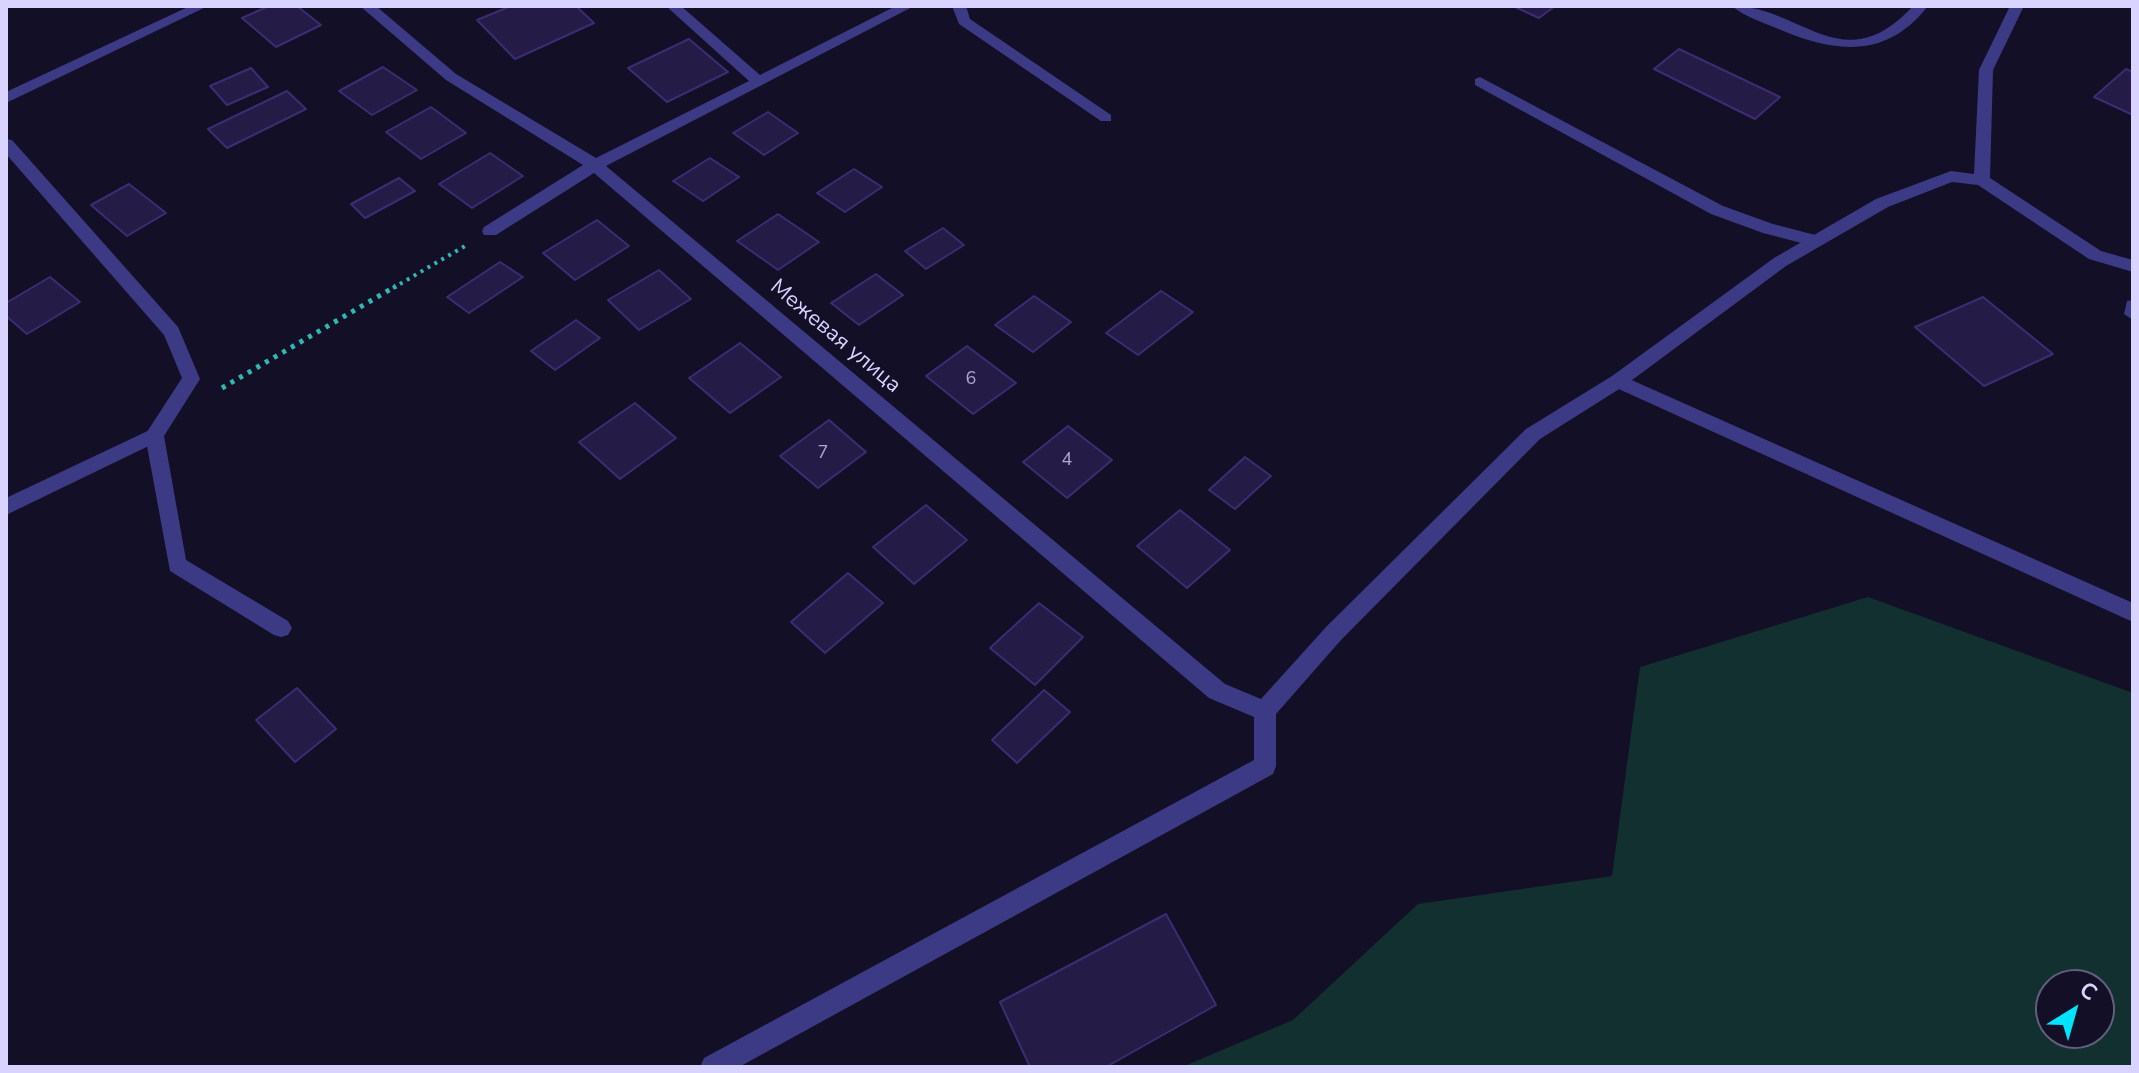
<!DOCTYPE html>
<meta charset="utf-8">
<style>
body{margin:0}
#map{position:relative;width:2139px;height:1073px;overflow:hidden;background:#130f26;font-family:"Nunito Sans",sans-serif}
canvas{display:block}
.frame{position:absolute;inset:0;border:8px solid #d9d4ff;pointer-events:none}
.north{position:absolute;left:2035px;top:969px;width:80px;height:80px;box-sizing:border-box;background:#130f26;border:2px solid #625e7d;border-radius:50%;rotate:37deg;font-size:22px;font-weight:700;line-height:32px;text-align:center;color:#d9d4ff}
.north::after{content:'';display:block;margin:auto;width:28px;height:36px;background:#00e5ff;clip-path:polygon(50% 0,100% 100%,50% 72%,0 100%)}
</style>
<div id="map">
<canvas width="2139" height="1073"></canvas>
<div class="frame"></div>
<div class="north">С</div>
</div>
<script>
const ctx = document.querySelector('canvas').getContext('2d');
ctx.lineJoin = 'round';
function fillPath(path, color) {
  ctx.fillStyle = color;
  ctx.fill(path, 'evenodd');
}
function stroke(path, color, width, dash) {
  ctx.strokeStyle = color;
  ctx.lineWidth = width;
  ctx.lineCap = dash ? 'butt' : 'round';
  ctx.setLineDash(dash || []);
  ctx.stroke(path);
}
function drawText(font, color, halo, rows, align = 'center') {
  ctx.font = font + ' "Nunito Sans",sans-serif';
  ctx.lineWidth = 6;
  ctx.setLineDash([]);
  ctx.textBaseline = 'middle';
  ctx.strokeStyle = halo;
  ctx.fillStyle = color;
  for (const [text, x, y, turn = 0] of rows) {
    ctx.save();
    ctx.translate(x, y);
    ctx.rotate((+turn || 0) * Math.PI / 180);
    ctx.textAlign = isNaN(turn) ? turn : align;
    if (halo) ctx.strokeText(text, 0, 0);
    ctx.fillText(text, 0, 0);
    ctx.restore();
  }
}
fillPath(new Path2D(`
 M1868 597 2133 693V1067H1182L1293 1020 1418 904 1612 876 1640 667ZM2051 985H2099V1033H2051Z`), '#12302f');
const building = new Path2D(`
 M269 6H297L321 25 276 47 242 18Z
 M511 6H576L594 23 515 59 477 20Z
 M1513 6H1555L1539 18Z
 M689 39 728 72 667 102 628 68Z
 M1679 49 1780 97 1755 119 1654 69Z
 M383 67 417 90 372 115 339 91Z
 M251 68 268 87 227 105 210 86Z
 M2126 69 2133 72V115L2094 97Z
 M287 91 306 109 227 148 208 129Z
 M431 107 466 133 421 159 386 132Z
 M768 112 798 133 764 155 733 133Z
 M490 153 523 176 472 208 439 184Z
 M710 158 739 177 703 201 673 181Z
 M854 169 882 187 845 212 817 193Z
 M399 178 415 191 365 218 351 204Z
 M129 184 166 213 127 236 91 205Z
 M778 214 819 242 778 270 737 241Z
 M597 220 629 246 575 280 543 253Z
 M943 228 964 245 926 269 905 251Z
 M500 262 523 277 469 313 447 297Z
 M659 270 691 299 639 330 608 300Z
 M876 274 903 295 859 325 831 303Z
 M50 277 80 302 27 334 6 316V303Z
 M1161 291 1193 312 1138 355 1106 333Z
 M1034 296 1071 322 1033 352 995 325Z
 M1983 297 2053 354 1984 386 1915 327Z
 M576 320 600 338 555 370 531 351Z
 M740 343 781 377 730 413 689 378Z
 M967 346 1016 383 973 414 926 376Z
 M635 403 676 438 620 479 579 442Z
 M829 420 866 452 818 488 780 456Z
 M1068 426 1112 460 1067 498 1023 462Z
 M1245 457 1271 476 1235 509 1209 490Z
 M926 505 967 540 914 584 873 547Z
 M1180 510 1230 550 1187 588 1137 546Z
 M848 573 883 603 825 653 791 622Z
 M1039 603 1083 637 1035 685 990 648Z
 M297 688 336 729 295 762 256 720Z
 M1044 690 1070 712 1017 763 992 740Z
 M1166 914 1216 1005 1106 1067H1030L1000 1002Z`);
fillPath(building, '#241b47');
stroke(building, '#3b2d73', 2);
stroke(new Path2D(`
 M393 288 465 246`), '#2fb8b0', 4, [3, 5]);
stroke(new Path2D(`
 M222 388 396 286`), '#2fb8b0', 5, [4, 6]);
fillPath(new Path2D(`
 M952 6H966L970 19 1111 115V121H1101L959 24Z
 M1480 77 1723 206 1773 224 1823 237 1825 241 1817 247 1763 233 1711 214 1475 85V79Z
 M1618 374 2133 603V622L1612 386 1609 381 1612 376Z
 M154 428 161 430 163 435 161 440 6 515V498Z`), '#3d3a85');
fillPath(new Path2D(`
 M190 6H208L6 103V92Z
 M360 6H376L456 74 596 158 749 81 666 6H681L760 75 896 6H914L606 166 1225 684 1261 699 1327 626 1526 429 1612 376 1774 258 1876 199 1951 171 1974 174 1979 70 2010 6H2024L1993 70 1990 178 2101 251 2133 260V272L2089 259 1978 185 1952 182 1888 207 1786 266 1624 386 1540 439 1341 640 1276 714V766L1273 774 739 1067H700L704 1058 1254 760V717L1209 698 594 173 496 235H484L482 231 484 227 583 165 446 80Z
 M1732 6C1802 6 1843 82 1913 6H1928C1886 60 1834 53 1776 28 1762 22 1743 16 1732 6Z
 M6 139 12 140 178 327 200 379 164 436 186 560 288 621 292 628 288 635 281 637 274 635 170 571 145 435 182 378 164 335 6 154Z
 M2133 300V320L2124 314 2127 301Z`), '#3d3a85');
drawText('18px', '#aca6d1', null, [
 ["6",971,380],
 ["7",823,454],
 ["4",1067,461]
]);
drawText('22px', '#d9d4ff', '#130f26', [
 ["Межевая улица",835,337,40]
]);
</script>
